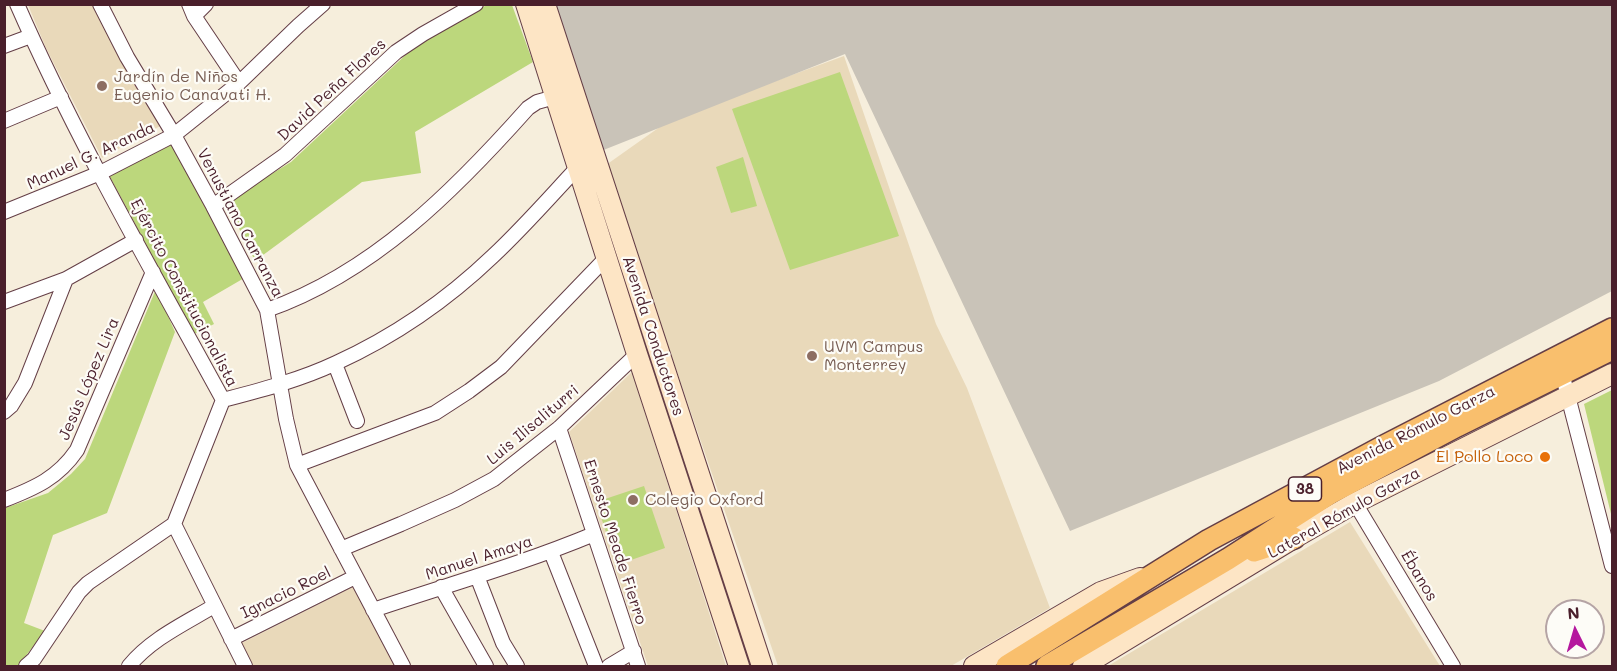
<!DOCTYPE html>
<meta charset="utf-8">
<style>
body{margin:0}
#map{position:relative;width:1617px;height:671px;overflow:hidden;background:#f6eedc;font-family:Mali,sans-serif}
canvas{display:block}
.frame{position:absolute;inset:0;border:6px solid #4a1f2b;pointer-events:none}
.north{position:absolute;left:1545px;top:599px;width:60px;height:60px;box-sizing:border-box;background:#fdfcf7;border:2px solid #b5a4a5;border-radius:50%;rotate:355deg;font-size:16px;font-weight:700;line-height:24px;text-align:center;color:#4a1f2b}
.north::after{content:'';display:block;margin:auto;width:21px;height:27px;background:#b5179e;clip-path:polygon(50% 0,100% 100%,50% 72%,0 100%)}
</style>
<div id="map">
<canvas width="1617" height="671"></canvas>
<div class="frame"></div>
<div class="north">N</div>
</div>
<script>
const ctx = document.querySelector('canvas').getContext('2d');
ctx.lineJoin = 'round';
function fillPath(path, color) {
  ctx.fillStyle = color;
  ctx.fill(path, 'evenodd');
}
function stroke(path, color, width, dash) {
  ctx.strokeStyle = color;
  ctx.lineWidth = width;
  ctx.lineCap = dash ? 'butt' : 'round';
  ctx.setLineDash(dash || []);
  ctx.stroke(path);
}
function drawText(font, color, halo, rows, align = 'center') {
  ctx.font = font + ' Mali,sans-serif';
  ctx.lineWidth = 4.5;
  ctx.setLineDash([]);
  ctx.textBaseline = 'middle';
  ctx.strokeStyle = halo;
  ctx.fillStyle = color;
  for (const [text, x, y, turn = 0] of rows) {
    ctx.save();
    ctx.translate(x, y);
    ctx.rotate((+turn || 0) * Math.PI / 180);
    ctx.textAlign = isNaN(turn) ? turn : align;
    if (halo) ctx.strokeText(text, 0, 0);
    ctx.fillText(text, 0, 0);
    ctx.restore();
  }
}
fillPath(new Path2D(`
 M28 5H94L99 18 125 65 162 125 102 158 46 48Z
 M844 56 936 324 967 388 1050 608 951 666H778L606 165 671 119Z
 M632 372 726 666H648L569 432Z
 M1350 522 1440 666H1108Z
 M353 587 395 666H253L240 644Z`), '#e9d9ba');
fillPath(new Path2D(`
 M554 5H1612V291L1439 381 1070 531 845 54 601 151Z`), '#c9c3b8');
fillPath(new Path2D(`
 M487 5H512L533 62 415 132 421 173 362 182 255 261 226 202 291 162 427 35Z
 M840 72 899 236 790 270 732 109Z
 M177 142 246 277 203 302 214 324 194 334 109 175Z
 M743 157 757 206 731 213 716 167Z
 M156 289 175 332 107 513 53 535 24 623 45 631 18 666H5V508L48 493 71 474 85 459Z
 M1612 390V518L1584 404Z
 M644 486 665 548 617 565 596 502Z`), '#bcd77c');
const street = new Path2D(`
 M17 4C77 141 152 270 223 400L174 524 245 666
 M100 4 127 57 174 135 213 206 267 310 286 419 297 465 403 666
 M189 4 194 16 239 83
 M194 16 206 4
 M4 46 31 36
 M4 121 61 97
 M213 206 285 155 396 52 423 34 476 4
 M4 212 100 173 174 135 239 83 298 26 323 4
 M4 302 66 279 136 240
 M267 310C373 273 455 190 528 108L537 102 562 95
 M335 364 357 421
 M1562 373 1612 566
 M223 400C261 390 300 380 336 363 393 337 447 300 493 256 523 228 550 197 578 167
 M4 412 11 406 25 383 66 279
 M559 428 638 666
 M297 465 435 413 469 391 501 367 607 257
 M4 500C35 488 58 478 77 450L153 272
 M1355 503 1453 666
 M341 549 401 524 455 500 494 479 559 428 637 354
 M551 552 596 666
 M477 576 503 643 517 666
 M441 587 486 666
 M373 610C447 585 522 564 594 534
 M231 639 355 577
 M26 666 34 659 79 592 88 583 174 524
 M129 666C151 639 184 624 214 606
 M609 666 634 651`);
const secondary = new Path2D(`
 M526 4 637 354 739 666
 M545 4 762 666
 M974 666 1101 592 1140 578
 M1083 666 1294 538 1355 503 1612 374`);
const primary = new Path2D(`
 M1254 551 1294 538
 M1007 666 1209 540 1382 447 1612 329
 M1047 666 1228 559 1331 493 1457 426 1612 349`);
stroke(street, '#643e46', 16);
stroke(secondary, '#643e46', 22);
stroke(primary, '#643e46', 24);
stroke(street, '#fff', 14);
stroke(secondary, '#fde5c5', 20);
stroke(primary, '#f9bf6d', 21);
for (const [x, y, r, color] of [
 [102,86,6,"#8d6e63"],
 [812,356,6,"#8d6e63"],
 [1545,457,6,"#e8710a"],
 [633,500,6,"#8d6e63"]
]) {
  const dot = new Path2D();
  dot.arc(x, y, r, 0, 2 * Math.PI);
  ctx.fillStyle = color;
  ctx.fill(dot);
  stroke(dot, '#fdfcf7', 2);
}
for (const [x, y, w] of [
 [1305,489,33]
]) {
  const box = new Path2D();
  box.roundRect(x - w / 2, y - 12, w, 24, 4.5);
  ctx.fillStyle = '#fdfcf7';
  ctx.fill(box);
  stroke(box, '#4a1f2b', 1.5);
}
drawText('bold 15px', '#4a1f2b', null, [
 ["38",1305,489]
]);
drawText('16px', '#785e54', '#fdfcf7', [
 ["Jardín de Niños",114,77],
 ["Eugenio Canavati H.",114,95],
 ["UVM Campus",824,347],
 ["Monterrey",824,365],
 ["Colegio Oxford",645,500]
], 'left');
drawText('16px', '#4a1f2b', '#fdfcf7', [
 ["David Peña Flores",332,90,-43],
 ["Manuel G. Aranda",91,156,-25],
 ["Venustiano Carranza",240,223,62],
 ["Ejército Constitucionalista",184,293,62],
 ["Avenida Conductores",653,336,72],
 ["Jesús López Lira",89,379,-67],
 ["Luis Ilisaliturri",533,425,-40],
 ["Avenida Rómulo Garza",1416,430,-27],
 ["Lateral Rómulo Garza",1344,513,-29],
 ["Ernesto Meade Fierro",615,542,72],
 ["Manuel Amaya",479,558,-18],
 ["Ébanos",1419,576,59],
 ["Ignacio Roel",286,593,-26]
]);
drawText('16px', '#c56008', '#fdfcf7', [
 ["El Pollo Loco",1533,457]
], 'right');
</script>
